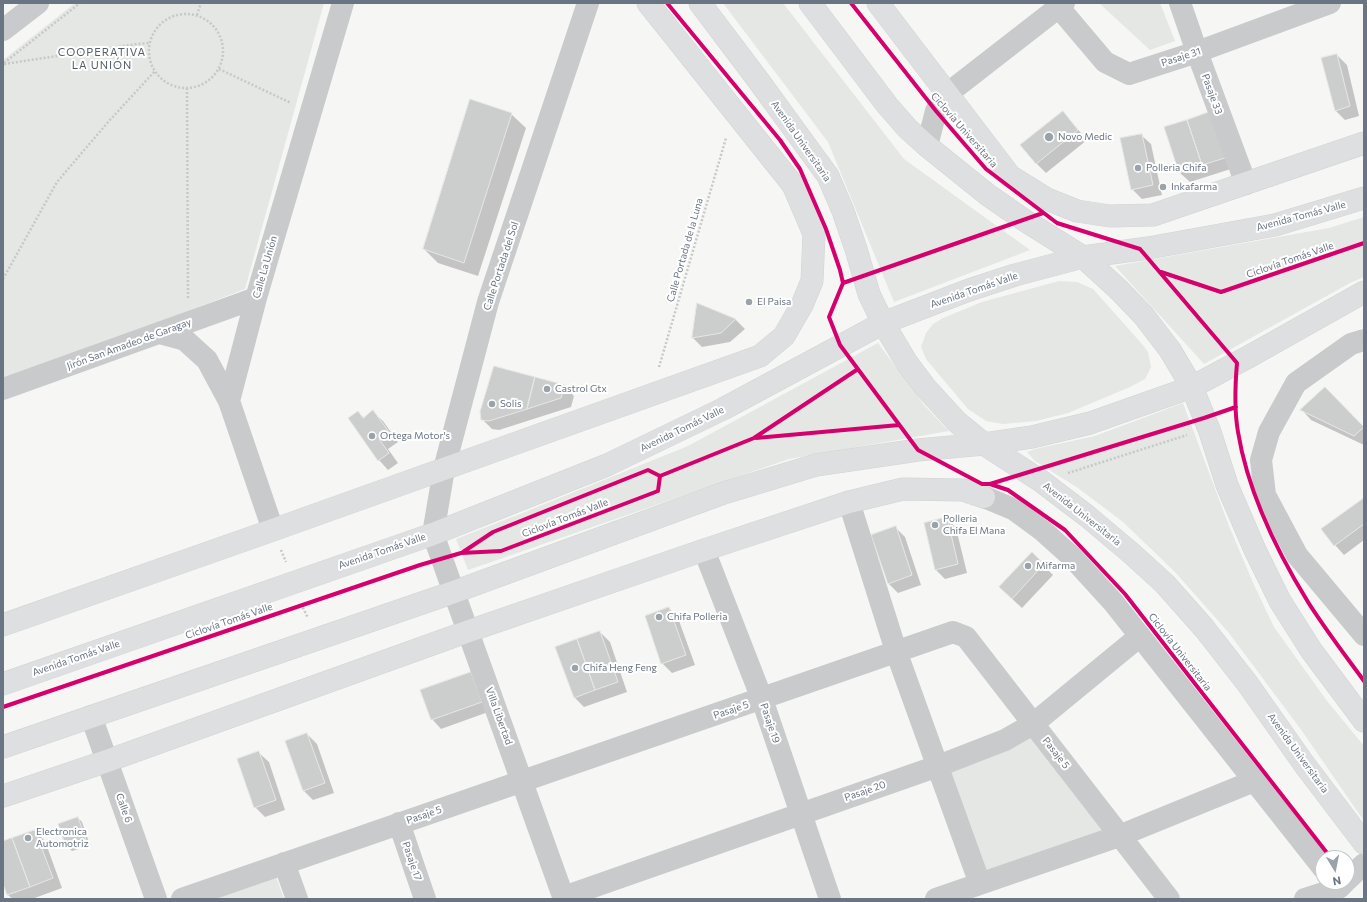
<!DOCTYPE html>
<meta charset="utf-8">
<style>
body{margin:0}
#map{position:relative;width:1367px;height:902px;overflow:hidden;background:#f6f6f5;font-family:Commissioner,sans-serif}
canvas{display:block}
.frame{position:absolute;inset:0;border:4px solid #697582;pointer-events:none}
.north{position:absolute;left:1315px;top:850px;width:40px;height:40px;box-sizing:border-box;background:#fff;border:1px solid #c3c8cd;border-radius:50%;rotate:170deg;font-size:11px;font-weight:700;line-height:16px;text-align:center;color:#697582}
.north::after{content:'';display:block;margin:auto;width:14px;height:18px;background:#9aa2aa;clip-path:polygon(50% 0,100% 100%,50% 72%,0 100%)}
</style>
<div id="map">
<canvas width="1367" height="902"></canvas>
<div class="frame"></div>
<div class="north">N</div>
</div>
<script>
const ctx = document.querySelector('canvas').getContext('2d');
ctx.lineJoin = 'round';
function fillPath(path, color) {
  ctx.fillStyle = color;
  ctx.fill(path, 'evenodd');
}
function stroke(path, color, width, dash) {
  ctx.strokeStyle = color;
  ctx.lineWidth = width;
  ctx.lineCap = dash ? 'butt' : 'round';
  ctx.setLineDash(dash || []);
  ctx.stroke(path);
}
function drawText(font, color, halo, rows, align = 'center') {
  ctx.font = font + ' Commissioner,sans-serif';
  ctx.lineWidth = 4;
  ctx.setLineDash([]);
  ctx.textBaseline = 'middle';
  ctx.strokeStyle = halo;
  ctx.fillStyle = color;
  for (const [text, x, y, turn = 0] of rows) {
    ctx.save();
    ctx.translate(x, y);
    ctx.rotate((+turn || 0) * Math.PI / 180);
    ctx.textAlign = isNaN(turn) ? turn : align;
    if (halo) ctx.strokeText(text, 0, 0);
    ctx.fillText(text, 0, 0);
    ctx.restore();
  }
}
fillPath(new Path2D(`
 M75 3H324L245 289 6 381 3 375V60Z
 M723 3H783L904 159 1030 250 894 302 828 142Z
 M1099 3H1160L1175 41 1150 50Z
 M1364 217V277L1350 283 1204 364 1115 266 1329 228Z
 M1059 281 1077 282 1093 289 1142 344 1148 352 1151 367 1145 379 1130 387 1068 413 1036 421 1003 424 986 421 968 409 926 359 921 347 926 333 933 324 943 318 982 302Z
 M878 343 924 405 949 431 789 459 468 570 456 539 520 514 688 446Z
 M1183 403 1229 526 1254 585 1274 627 1327 701 1364 746V821L1302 731 1229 633 1175 572 1123 522 1078 488 1035 461 1027 452 1035 449 1095 436Z
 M1032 732 1106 832 983 874 946 770Z
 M276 877 284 899H211Z`), '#e4e7e3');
fillPath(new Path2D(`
 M1337 55 1347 65 1359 116 1345 120 1335 110Z
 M1063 112 1087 140 1046 173 1036 163Z
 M1212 113 1237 167 1190 182 1180 173 1165 128Z
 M511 114 526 128 478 276 438 263 424 249Z
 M1141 135 1151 144 1162 195 1142 199 1132 189Z
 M735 319 745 329 730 342 702 347 693 338Z
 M564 386 574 396 571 407 499 430 492 429 482 419Z
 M1325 388 1364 428V445L1311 420 1302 410Z
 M358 412 364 418 373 412 383 421 398 442 388 449 398 463 388 470 379 460Z
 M1364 499V540L1344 555 1335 545Z
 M947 518 956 528 967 573 945 579 935 569Z
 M895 527 905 537 921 585 898 593 888 583Z
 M1032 554 1053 575 1022 608 1010 597Z
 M669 608 678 618 695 665 672 673 662 663Z
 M600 632 610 642 627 692 584 707 574 697Z
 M471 674 491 711 441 729 432 719Z
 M307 734 317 744 334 793 313 800 304 791Z
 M259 753 269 762 285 810 265 817 255 807Z
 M78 818 82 822 90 845 72 851 67 846Z
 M35 831 45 841 62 888 32 899H13L8 895 3 881V842Z`), '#0003');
const building = new Path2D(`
 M1337 54 1350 106 1335 111 1321 58Z
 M470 99 512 113 464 263 423 249Z
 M1063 111 1078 130 1036 164 1020 145Z
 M1212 111 1228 157 1202 165 1187 120Z
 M1187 120 1202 165 1179 173 1164 127Z
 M1142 134 1153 185 1131 190 1120 138Z
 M697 303 736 319 721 333 692 338Z
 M494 366 535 377 527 409 489 421 481 420 480 412Z
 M535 377 565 385 561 398 527 409Z
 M1325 387 1364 427 1354 436 1300 410Z
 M373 410 389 432 379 439 389 453 378 461 348 418 358 411 363 418Z
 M1364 498V524L1334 546 1321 529Z
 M947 517 958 564 935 570 924 523Z
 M896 526 912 575 888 584 871 535Z
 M1032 552 1044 564 1012 599 999 587Z
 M669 607 686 655 661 664 645 616Z
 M600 631 618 682 595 690 577 639Z
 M577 639 595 690 574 698 555 647Z
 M471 672 482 702 431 720 420 690Z
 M307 733 325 783 303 791 285 741Z
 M259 751 276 800 254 808 237 759Z
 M78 817 86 840 66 847 58 824Z
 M35 830 53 878 30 887 12 838Z
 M12 838 30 887 7 895 3 884V841Z`);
fillPath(building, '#cccece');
stroke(building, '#e6e6e5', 1);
const major = new Path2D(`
 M700 3 758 80 828 176 843 211 856 249 869 294 883 323 907 363 925 387 957 422 984 444 1041 481 1087 516 1131 553 1165 584 1204 628 1247 683 1304 764 1364 843
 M810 3 887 105 908 129 927 146 988 195 1024 220 1083 257 1119 290 1144 316 1170 350 1192 387 1210 432 1227 485 1255 550 1280 601 1311 650 1364 721
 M878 3 1010 176 1047 199 1077 211 1110 216 1153 215 1364 143
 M3 625 273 530 760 356 784 336 802 305 812 281 814 234 793 185 648 3
 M3 684 433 534 607 465 723 409 883 323 969 290 1015 275 1083 257 1148 248 1275 225 1364 198
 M3 747 454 592 724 493 816 465 918 450 984 444 1032 437 1090 423 1192 387 1250 356 1364 292
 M3 796 107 761 469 631 704 550 849 502 903 489 963 490 984 497`);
stroke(major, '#d2d3d3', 23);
stroke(new Path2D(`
 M149 51a37 37 0 1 1 74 0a37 37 0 1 1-74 0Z
 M197 15 201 3
 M4 63 80 3
 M4 64 137 44 149 43
 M219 69 291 103
 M187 88 188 298
 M3 279 57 182 109 121 155 71
 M659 367 726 138
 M1068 473 1187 435
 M281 550 286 562
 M301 604 308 618`), '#c7c8c9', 2.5, [2, 2]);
stroke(new Path2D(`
 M1055 3 1105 62 1129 74 1197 52 1330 3
 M1180 3 1197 52 1246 184
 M3 30 38 3
 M927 146 936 111 947 94 1064 3
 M159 333 185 340 207 360 229 401
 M1364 340 1351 344 1296 383 1269 432 1261 460 1265 495 1297 555 1364 635
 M3 389 256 298
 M984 497 1013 509 1043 531 1072 557 1113 602 1323 868
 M849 502 896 651 980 884
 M273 530 229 401 256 298 343 3
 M704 550 762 699 830 899
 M91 716 156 899
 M399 823 425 899
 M284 863 297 899
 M1347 880 1364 864
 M564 897 938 766 1005 740 1033 724 1140 636
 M182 899 953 632 966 637 1169 899
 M564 899 433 534 444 469 488 302 588 3
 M936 899 1119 836 1254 781
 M1305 899 1339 888 1345 882`), '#c9cacb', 22);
stroke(major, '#dedfe0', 22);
stroke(new Path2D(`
 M667 3 780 140 800 169 826 229 840 270 843 283
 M851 3 936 111 986 169 1057 223 1140 249 1237 363C1235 386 1234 409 1238 432 1248 493 1276 550 1308 602 1325 629 1345 655 1364 681
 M1043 213 843 283 829 317 840 345 918 450 982 484H990L1204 418 1236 407
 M1161 272 1221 292
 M1221 292 1364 243
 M756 438 899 425
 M990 484 1008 490 1065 530 1125 594 1331 858
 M463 552 493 532 648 470 660 476 754 438 858 369
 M3 707 420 565 461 553 501 551 658 491 660 476`), '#d6006c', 4);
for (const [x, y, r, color] of [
 [1049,137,5,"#9aa2aa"],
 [1138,168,4,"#9aa2aa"],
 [1163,187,4,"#9aa2aa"],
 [749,302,4,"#9aa2aa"],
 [547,389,4,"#9aa2aa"],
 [492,404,4,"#9aa2aa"],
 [372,436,4,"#9aa2aa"],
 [935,525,4,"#9aa2aa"],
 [1028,566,4,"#9aa2aa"],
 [659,617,4,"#9aa2aa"],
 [575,668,4,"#9aa2aa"],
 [28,838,4,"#9aa2aa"]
]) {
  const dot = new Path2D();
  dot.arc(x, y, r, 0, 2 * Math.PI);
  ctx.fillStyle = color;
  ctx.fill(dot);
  stroke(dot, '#fff', 1.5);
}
drawText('10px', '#697582', '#fff', [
 ["Pasaje 31",1181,57,-18],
 ["Pasaje 33",1212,94,70],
 ["Ciclovía Universitaria",964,130,49],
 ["Avenida Universitaria",801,141,55],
 ["Avenida Tomás Valle",1301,216,-15],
 ["Calle Portada de la Luna",685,250,-74],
 ["Ciclovía Tomás Valle",1290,260,-19],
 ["Calle Portada del Sol",501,266,-72],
 ["Calle La Unión",265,267,-74],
 ["Avenida Tomás Valle",974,290,-19],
 ["Jirón San Amadeo de Garagay",129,344,-20],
 ["Avenida Tomás Valle",682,429,-26],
 ["Avenida Universitaria",1082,514,38],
 ["Ciclovía Tomás Valle",565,518,-21],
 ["Avenida Tomás Valle",382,551,-19],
 ["Ciclovía Tomás Valle",229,621,-19],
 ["Ciclovía Universitaria",1180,652,52],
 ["Avenida Tomás Valle",76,658,-19],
 ["Pasaje 5",731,710,-19],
 ["Villa Libertad",499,716,70],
 ["Pasaje 19",770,723,71],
 ["Pasaje 5",1056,753,52],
 ["Avenida Universitaria",1298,753,54],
 ["Pasaje 20",865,791,-19],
 ["Calle 6",124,808,70],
 ["Pasaje 5",424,815,-19],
 ["Pasaje 17",412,861,71]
]);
drawText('10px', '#697582', '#fff', [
 ["Novo Medic",1058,137],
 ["Polleria Chifa",1146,168],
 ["Inkafarma",1171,187],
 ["El Paisa",757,302],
 ["Castrol Gtx",555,389],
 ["Solis",500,404],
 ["Ortega Motor's",380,436],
 ["Polleria",943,519],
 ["Chifa El Mana",943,531],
 ["Mifarma",1036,566],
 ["Chifa Polleria",667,617],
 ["Chifa Heng Feng",583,668],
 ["Electronica",36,832],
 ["Automotriz",36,844]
], 'left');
ctx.letterSpacing = '1px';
drawText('11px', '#565f68', '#fff', [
 ["COOPERATIVA",102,52],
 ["LA UNIÓN",102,65]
]);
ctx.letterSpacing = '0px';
</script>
